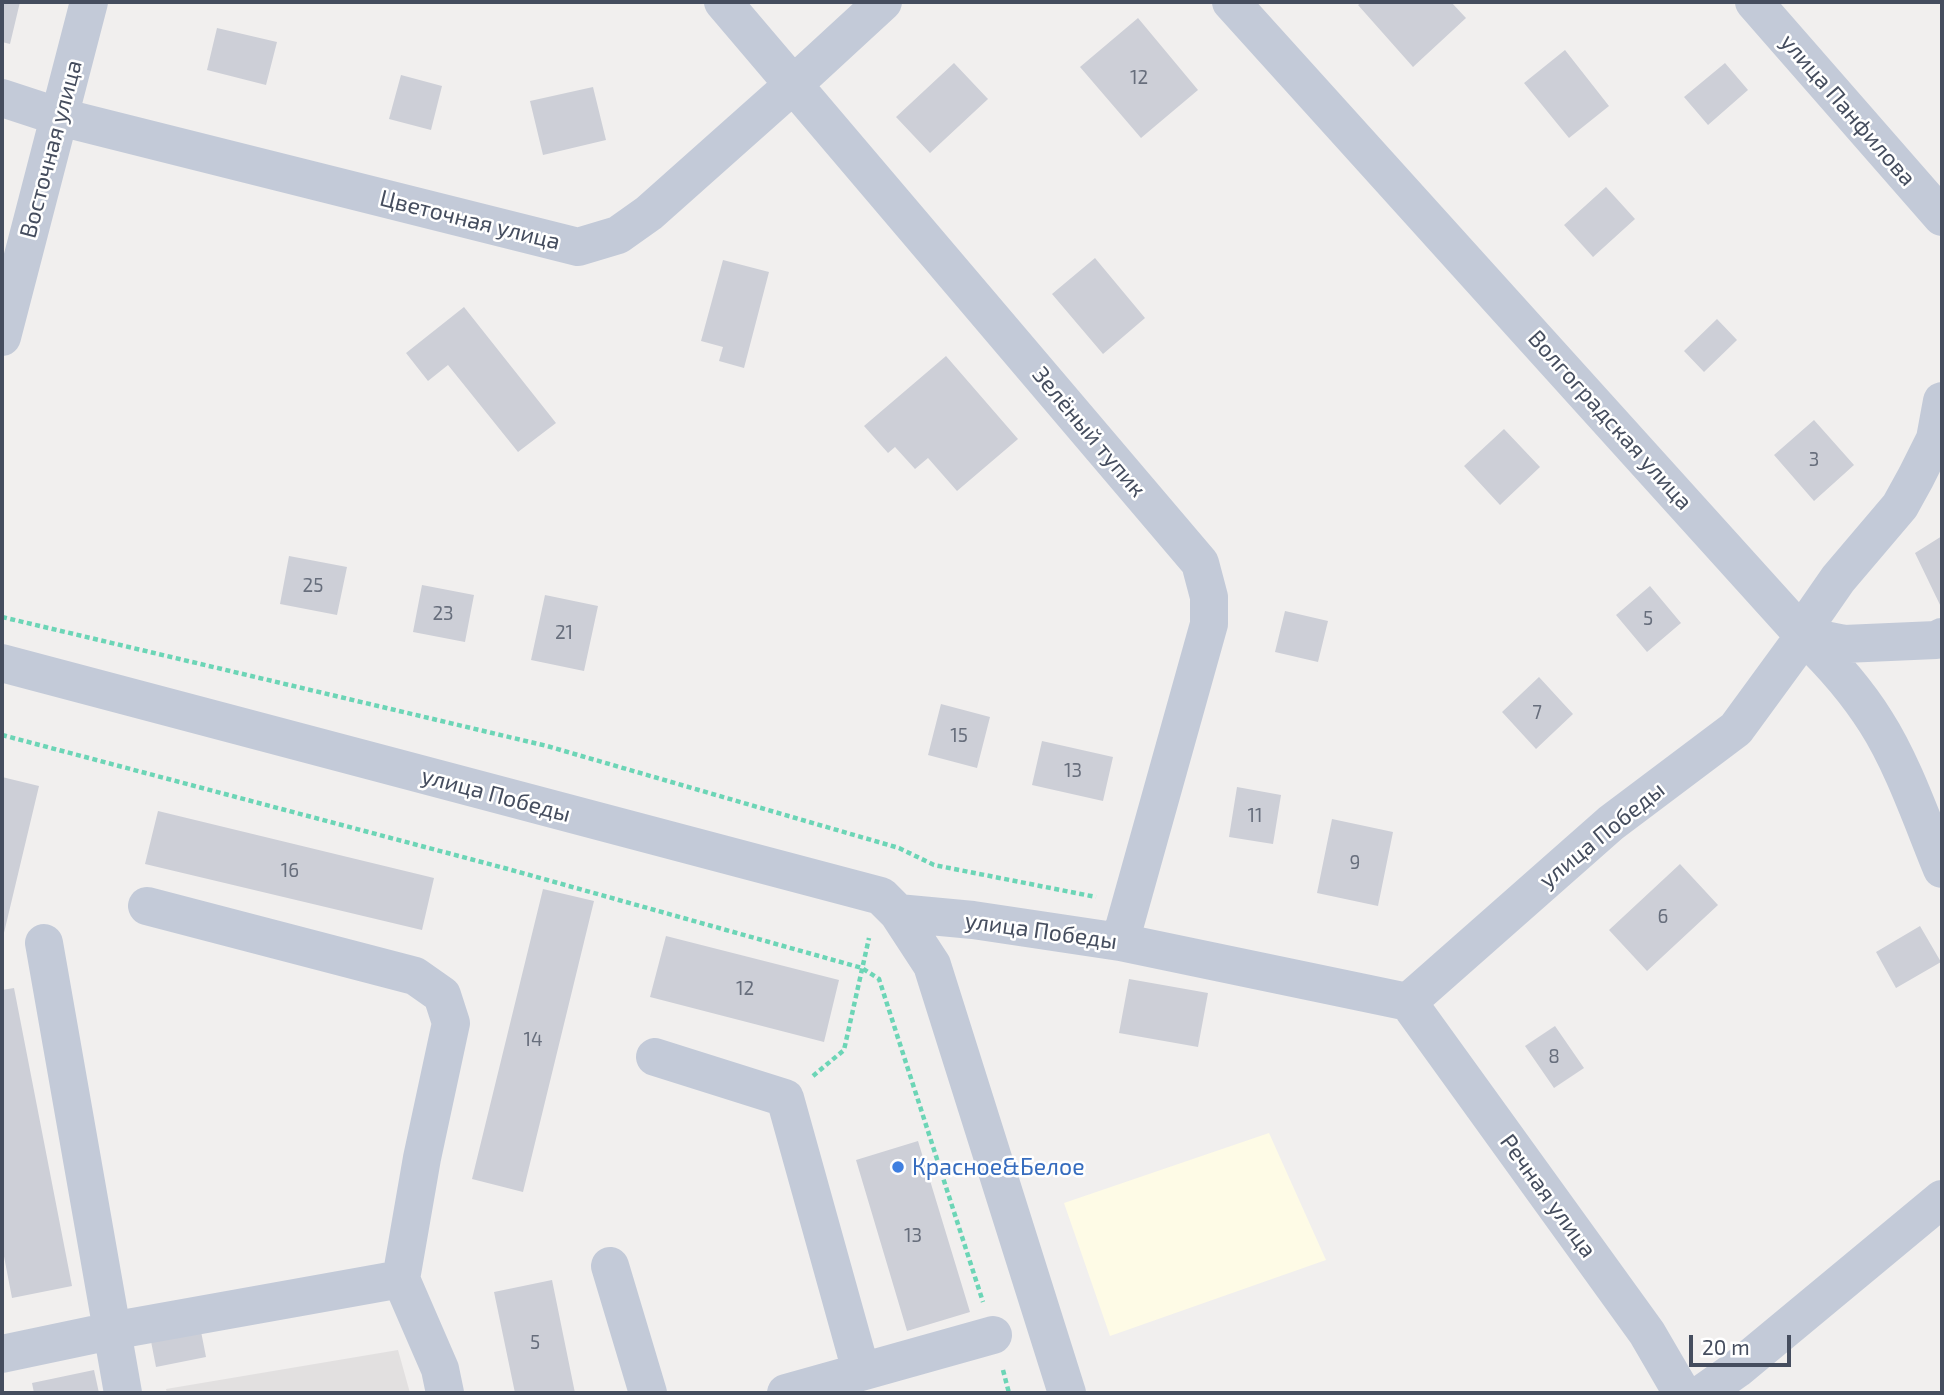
<!DOCTYPE html>
<meta charset="utf-8">
<style>
body{margin:0}
#map{position:relative;width:1944px;height:1395px;overflow:hidden;background:#f1efee;font-family:"Exo 2",sans-serif}
canvas{display:block}
.frame{position:absolute;inset:0;border:4px solid #454d5e;pointer-events:none}
.scale{position:absolute;left:1689px;top:1335px;width:102px;height:32px;box-sizing:border-box;border:4px solid #454d5e;border-top:0;padding-left:9px;font-size:21px;line-height:24px;white-space:nowrap;color:#454d5e;-webkit-text-stroke:5px #fff;paint-order:stroke}
</style>
<div id="map">
<canvas width="1944" height="1395"></canvas>
<div class="frame"></div>
<div class="scale">20 m</div>
</div>
<script>
const ctx = document.querySelector('canvas').getContext('2d');
ctx.lineJoin = 'round';
function fillPath(path, color) {
  ctx.fillStyle = color;
  ctx.fill(path, 'evenodd');
}
function stroke(path, color, width, dash) {
  ctx.strokeStyle = color;
  ctx.lineWidth = width;
  ctx.lineCap = dash ? 'butt' : 'round';
  ctx.setLineDash(dash || []);
  ctx.stroke(path);
}
function drawText(font, color, halo, rows, align = 'center') {
  ctx.font = font + ' "Exo 2",sans-serif';
  ctx.lineWidth = 5;
  ctx.setLineDash([]);
  ctx.textBaseline = 'middle';
  ctx.strokeStyle = halo;
  ctx.fillStyle = color;
  for (const [text, x, y, turn = 0] of rows) {
    ctx.save();
    ctx.translate(x, y);
    ctx.rotate((+turn || 0) * Math.PI / 180);
    ctx.textAlign = isNaN(turn) ? turn : align;
    if (halo) ctx.strokeText(text, 0, 0);
    ctx.fillText(text, 0, 0);
    ctx.restore();
  }
}
fillPath(new Path2D(`
 M1269 1133 1326 1260 1110 1336 1064 1203Z`), '#fefbe6');
fillPath(new Path2D(`
 M398 1350 410 1393H167L166 1389Z`), '#e2e0e0');
fillPath(new Path2D(`
 M2 2H20L10 44 2 42Z
 M1362 2H1451L1466 18 1413 67 1358 5Z
 M1138 18 1198 90 1141 138 1080 67Z
 M217 28 277 42 266 85 207 70Z
 M1565 50 1609 106 1569 138 1524 83Z
 M954 63 988 99 930 153 896 117Z
 M1725 63 1748 90 1708 125 1684 97Z
 M401 75 442 86 431 130 389 119Z
 M593 87 606 140 543 155 530 101Z
 M1606 187 1635 219 1593 257 1564 225Z
 M1095 258 1145 318 1103 354 1052 294Z
 M723 260 769 272 744 368 719 361 723 347 701 341Z
 M464 307 556 423 518 452 448 365 428 381 406 353Z
 M1717 319 1737 340 1704 372 1684 351Z
 M946 356 1018 439 957 491 928 458 915 469 895 447 888 453 864 426Z
 M1814 420 1854 465 1814 501 1774 455Z
 M1504 429 1540 467 1500 505 1464 466Z
 M1942 536V609L1915 553Z
 M289 556 347 567 337 615 280 604Z
 M422 585 474 595 465 642 413 632Z
 M1650 586 1681 623 1647 652 1616 615Z
 M545 595 598 606 584 671 531 660Z
 M1285 611 1328 621 1318 662 1275 652Z
 M1539 677 1573 714 1536 749 1502 712Z
 M941 704 990 717 977 768 928 755Z
 M1042 741 1113 757 1103 801 1032 785Z
 M2 777 39 786 3 937 2 936Z
 M1237 787 1281 795 1273 844 1229 837Z
 M158 811 434 878 422 930 145 864Z
 M1332 819 1393 832 1378 906 1317 893Z
 M1680 864 1718 905 1647 971 1609 930Z
 M543 889 594 901 523 1192 472 1179Z
 M1920 926 1941 962 1896 988 1876 952Z
 M666 936 839 980 824 1042 650 997Z
 M1129 979 1208 993 1198 1047 1119 1033Z
 M14 988 72 1286 12 1298 2 1246V990Z
 M1555 1026 1584 1068 1554 1088 1525 1046Z
 M918 1141 970 1312 907 1331 856 1160Z
 M552 1280 575 1393H515L494 1292Z
 M199 1321 206 1357 156 1367 149 1331Z
 M94 1370 99 1393H34L32 1383Z`), '#cdcfd7');
stroke(new Path2D(`
 M2 617 547 746 899 848 934 865 1096 897
 M2 735 508 869 862 968 879 979 983 1302
 M813 1076 844 1050 869 938
 M1003 1370 1009 1393`), '#6cd5b6', 4.5, [5, 3.5]);
stroke(new Path2D(`
 M723 2 1200 563 1209 597V624L1120 942
 M1231 2 1804 636C1831 662 1856 690 1876 722 1903 764 1923 823 1942 869
 M1754 2 1942 217
 M2 98 60 117 578 247 618 235 649 213 794 84 883 2
 M2 337 89 2
 M1804 636 1844 644 1936 640 1942 637
 M2 663 881 896 898 913 932 965 1067 1393
 M147 906 415 976 442 995 451 1023 422 1158 401 1279 440 1369 445 1393
 M898 913 973 920 1120 942 1408 1002 1611 823 1736 729 1804 636 1813 615 1838 579 1900 506 1916 477 1935 439 1942 401
 M44 943 123 1393
 M1408 1002 1647 1333 1682 1393
 M655 1057 785 1098 861 1371
 M610 1266 648 1393
 M2 1354 111 1331 401 1279
 M786 1393 993 1335
 M1703 1393 1737 1369 1942 1199`), '#c3cad8', 38);
for (const [x, y, r, color] of [
 [898,1167,7,"#3f7fe0"]
]) {
  const dot = new Path2D();
  dot.arc(x, y, r, 0, 2 * Math.PI);
  ctx.fillStyle = color;
  ctx.fill(dot);
  stroke(dot, '#fff', 2.5);
}
drawText('19px', '#676e7c', null, [
 ["12",1139,78],
 ["3",1814,460],
 ["25",313,586],
 ["23",443,614],
 ["5",1648,619],
 ["21",564,633],
 ["7",1537,713],
 ["15",959,736],
 ["13",1073,771],
 ["11",1255,816],
 ["9",1355,863],
 ["16",290,871],
 ["6",1663,917],
 ["12",745,989],
 ["14",533,1040],
 ["8",1554,1057],
 ["13",913,1236],
 ["5",535,1343]
]);
drawText('23px', '#454d5e', '#fff', [
 ["улица Панфилова",1848,110,49],
 ["Восточная улица",51,149,-75],
 ["Цветочная улица",470,220,14],
 ["Волгоградская улица",1610,420,48],
 ["Зелёный тупик",1089,432,50],
 ["улица Победы",496,795,15],
 ["улица Победы",1602,835,-39],
 ["улица Победы",1041,931,8],
 ["Речная улица",1548,1196,54]
]);
drawText('23px', '#366cbe', '#fff', [
 ["Красное&Белое",912,1167]
], 'left');
</script>
